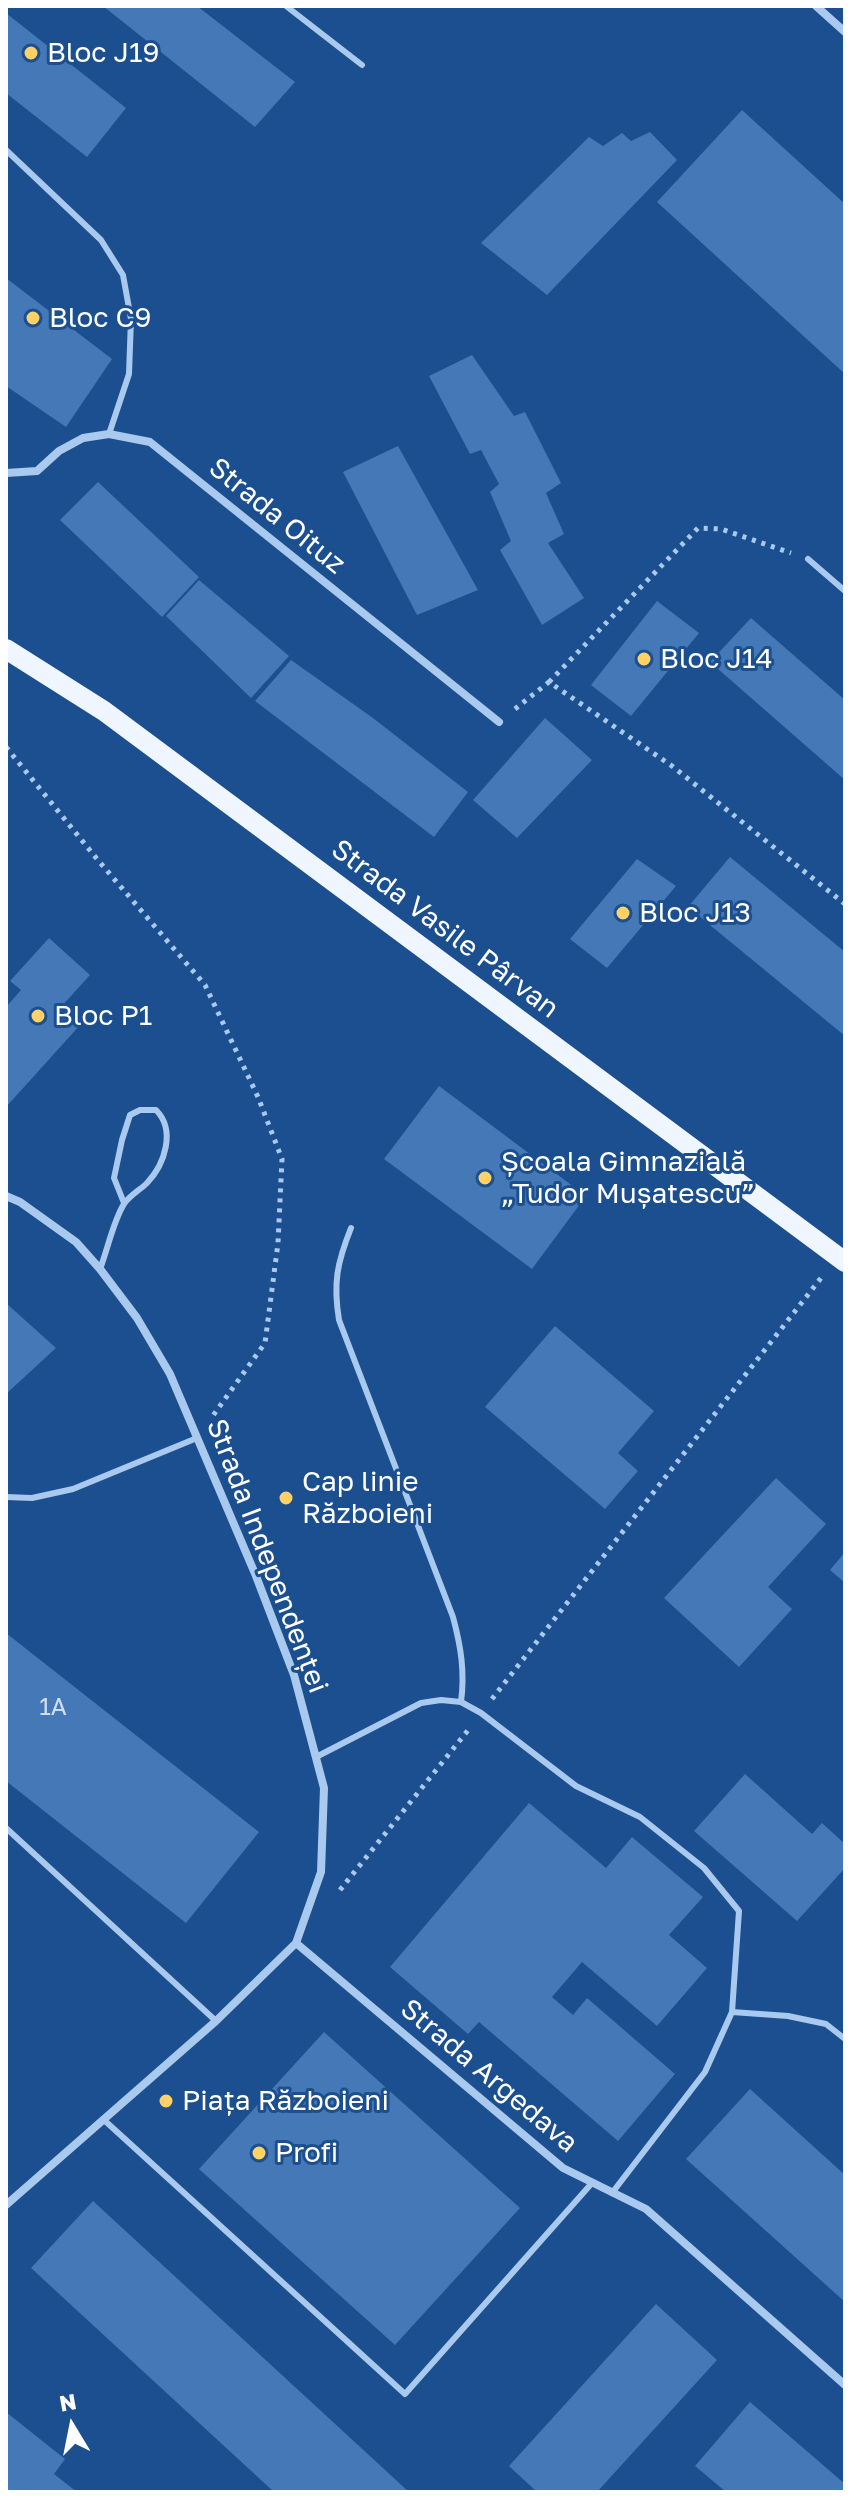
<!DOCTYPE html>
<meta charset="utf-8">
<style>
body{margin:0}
#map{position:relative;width:851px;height:2498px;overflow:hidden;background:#1b4f8f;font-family:"Golos Text",sans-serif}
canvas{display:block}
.frame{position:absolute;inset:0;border:8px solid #fff;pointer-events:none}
.north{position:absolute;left:32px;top:2386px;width:80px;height:80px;-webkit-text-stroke:6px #1b4f8f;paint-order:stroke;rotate:350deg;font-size:22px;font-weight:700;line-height:32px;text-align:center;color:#fff}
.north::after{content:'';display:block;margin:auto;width:28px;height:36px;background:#fff;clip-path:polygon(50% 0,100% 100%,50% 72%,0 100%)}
</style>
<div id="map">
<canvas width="851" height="2498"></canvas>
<div class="frame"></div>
<div class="north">N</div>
</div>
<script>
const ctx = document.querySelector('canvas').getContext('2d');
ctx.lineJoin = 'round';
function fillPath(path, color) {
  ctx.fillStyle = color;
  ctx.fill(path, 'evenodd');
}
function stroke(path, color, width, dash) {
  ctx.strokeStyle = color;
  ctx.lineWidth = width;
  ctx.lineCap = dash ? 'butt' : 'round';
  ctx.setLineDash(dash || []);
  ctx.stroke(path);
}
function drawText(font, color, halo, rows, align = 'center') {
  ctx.font = font + ' "Golos Text",sans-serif';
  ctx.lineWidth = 6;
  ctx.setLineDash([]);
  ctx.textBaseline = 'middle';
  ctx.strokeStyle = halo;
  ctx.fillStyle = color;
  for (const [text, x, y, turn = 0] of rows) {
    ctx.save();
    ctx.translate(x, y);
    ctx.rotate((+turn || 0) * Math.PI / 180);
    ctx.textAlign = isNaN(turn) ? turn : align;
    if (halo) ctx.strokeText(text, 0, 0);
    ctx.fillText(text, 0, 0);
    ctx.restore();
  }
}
fillPath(new Path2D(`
 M103 6H197L295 82 255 127Z
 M6 13 126 108 87 157 6 93Z
 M742 110 845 204V374L657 202Z
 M650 132 677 160 547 295 481 243 589 137 603 146 622 133 631 141Z
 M6 278 112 359 66 427 6 386Z
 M472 355 514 416 525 412 561 483 546 493 564 534 548 543 584 598 542 625 500 550 511 541 490 492 499 484 481 450 470 454 429 376Z
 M398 446 478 590 417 615 343 472Z
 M98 482 199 577 162 617 60 520Z
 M199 580 289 656 251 698 166 616Z
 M657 601 699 633 631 716 591 685Z
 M751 618 845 700V780L710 662Z
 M291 660 373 718 468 792 434 837 255 701Z
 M545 718 592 760 517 838 473 800Z
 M730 857 845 952V1036L688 907Z
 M637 859 676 886 607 968 570 939Z
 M49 938 90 975 61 1007 81 1024 6 1107V1007L21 990 10 981Z
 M439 1086 586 1196 532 1269 384 1159Z
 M6 1303 56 1348 6 1394Z
 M555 1326 654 1411 618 1453 638 1471 605 1509 485 1407Z
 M776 1478 826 1524 768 1587 792 1609 739 1667 664 1598Z
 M845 1552V1583L830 1570Z
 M6 1633 259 1832 186 1923 6 1781Z
 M745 1774 812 1834 822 1823 845 1844V1868L797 1921 694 1831Z
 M529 1803 606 1868 632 1837 703 1897 669 1935 707 1968 657 2026 582 1962 552 1997 573 2015 587 1998 675 2074 618 2141 479 2022 468 2034 390 1967Z
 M324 2032 520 2208 395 2345 199 2169Z
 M750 2089 845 2175V2302L686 2159Z
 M93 2201 409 2492H274L31 2268Z
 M656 2304 717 2360 597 2492H537L509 2466Z
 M750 2402 845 2484V2492H726L695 2466Z
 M6 2412 65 2459 54 2474 77 2492H6Z`), '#4478b7');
stroke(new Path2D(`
 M549 682 698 528 721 529 791 553
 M515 709 549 682 672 766 845 904
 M6 747 97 859 205 985 258 1097 282 1159 278 1243 265 1343 212 1417
 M492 1699 821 1278
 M340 1890 469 1729`), '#a9c9ee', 5, [4, 6]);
stroke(new Path2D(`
 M286 6 362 65
 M6 150 101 240 123 275 131 319 129 374 109 434
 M808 559 845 591
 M351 1228C337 1263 333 1283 339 1320L453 1617C461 1647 465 1672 461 1702
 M100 1269C107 1251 114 1219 124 1204 129 1196 140 1190 147 1183 165 1164 176 1130 156 1110H140L130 1115 122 1140 114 1178 124 1203
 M6 1497 32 1498 73 1489 197 1438
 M316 1757 421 1703 441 1700 461 1702 481 1713 576 1786 640 1817 704 1868 739 1911 732 2012 705 2072 612 2193
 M6 1828 216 2021
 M732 2012 788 2016 826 2024 845 2039
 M104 2120 405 2394 592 2183`), '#a9c9ee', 6);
stroke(new Path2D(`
 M816 6 845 32
 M6 473 37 471 59 451 83 438 109 434 150 442 499 722
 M6 1196 20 1202 76 1242 100 1269 137 1318 170 1374 256 1576 294 1675 324 1788 321 1872 296 1943 216 2021 6 2205
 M296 1943 563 2168 646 2209 845 2385`), '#a9c9ee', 8);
stroke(new Path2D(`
 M6 649 104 711 845 1262`), '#f0f6ff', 20);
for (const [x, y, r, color] of [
 [31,53,8,"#ffd166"],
 [33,318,8,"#ffd166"],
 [644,659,8,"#ffd166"],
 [623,913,8,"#ffd166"],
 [38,1016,8,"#ffd166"],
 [485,1178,8,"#ffd166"],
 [286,1498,8,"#ffd166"],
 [166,2101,8,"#ffd166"],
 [259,2153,8,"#ffd166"]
]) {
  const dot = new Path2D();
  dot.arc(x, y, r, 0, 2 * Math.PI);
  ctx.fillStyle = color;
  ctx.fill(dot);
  stroke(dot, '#1b4f8f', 3);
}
drawText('24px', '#d0dded', null, [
 ["1A",53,1707]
]);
drawText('28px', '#fff', '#1b4f8f', [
 ["Bloc J19",47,53],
 ["Bloc C9",49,318],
 ["Bloc J14",660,659],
 ["Bloc J13",639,913],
 ["Bloc P1",54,1016],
 ["Școala Gimnazială",501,1162],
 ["„Tudor Mușatescu”",501,1194],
 ["Cap linie",302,1482],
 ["Războieni",302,1514],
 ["Piața Războieni",182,2101],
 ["Profi",275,2153]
], 'left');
drawText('28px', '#fff', '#1b4f8f', [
 ["Strada Oituz",277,516,39],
 ["Strada Vasile Pârvan",445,929,37],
 ["Strada Independenței",267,1556,69],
 ["Strada Argedava",489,2076,40]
]);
</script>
